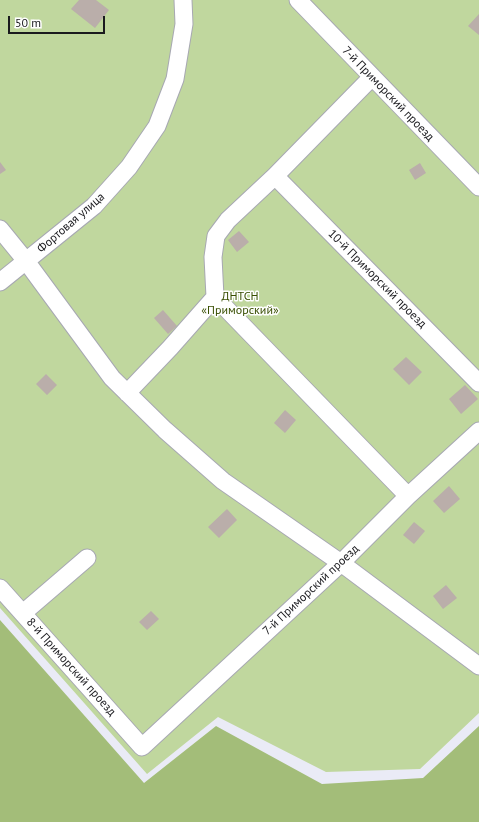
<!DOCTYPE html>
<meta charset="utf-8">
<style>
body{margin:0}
#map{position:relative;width:479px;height:822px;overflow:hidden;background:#eaebf6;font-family:"PT Sans",sans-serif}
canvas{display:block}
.scale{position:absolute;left:8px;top:16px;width:97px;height:18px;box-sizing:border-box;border:2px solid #1a1a1e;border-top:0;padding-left:5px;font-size:12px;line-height:14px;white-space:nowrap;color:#1a1a1e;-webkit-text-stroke:3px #fff;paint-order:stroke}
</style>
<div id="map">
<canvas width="479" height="822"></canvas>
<div class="scale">50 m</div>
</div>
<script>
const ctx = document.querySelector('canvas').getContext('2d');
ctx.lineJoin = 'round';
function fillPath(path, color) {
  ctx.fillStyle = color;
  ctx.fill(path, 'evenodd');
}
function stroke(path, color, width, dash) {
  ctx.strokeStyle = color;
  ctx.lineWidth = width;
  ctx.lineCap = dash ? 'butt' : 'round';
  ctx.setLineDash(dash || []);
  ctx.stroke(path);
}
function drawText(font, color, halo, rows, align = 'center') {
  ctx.font = font + ' "PT Sans",sans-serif';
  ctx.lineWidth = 3;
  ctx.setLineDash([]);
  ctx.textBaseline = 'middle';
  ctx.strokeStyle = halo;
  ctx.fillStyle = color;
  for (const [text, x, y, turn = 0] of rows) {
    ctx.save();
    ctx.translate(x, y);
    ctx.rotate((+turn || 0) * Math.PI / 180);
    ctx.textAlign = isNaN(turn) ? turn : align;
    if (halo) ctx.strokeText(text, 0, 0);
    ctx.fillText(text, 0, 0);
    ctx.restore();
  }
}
fillPath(new Path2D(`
 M0 0H479V713L420 769 326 772 218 717 147 774 0 608Z`), '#c0d79e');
fillPath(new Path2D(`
 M0 620 144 783 216 726 322 784 423 778 479 726V822H0Z`), '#a3bd79');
fillPath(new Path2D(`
 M79 0H96L109 10 95 28 71 9Z
 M479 14V35L468 26Z
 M0 162 6 170 0 174Z
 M420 163 426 173 415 180 409 170Z
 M239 231 249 242 237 252 228 240Z
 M163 310 177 326 168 334 154 318Z
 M406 357 422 372 409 385 393 369Z
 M46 374 57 385 47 395 36 384Z
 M465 385 478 399 461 414 449 399Z
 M285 410 296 420 285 433 274 423Z
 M449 486 460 499 444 513 433 501Z
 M227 509 237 520 219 538 208 527Z
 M414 522 425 531 414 544 403 535Z
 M446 585 457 598 443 609 433 596Z
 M151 611 159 619 147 630 139 622Z`), '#baaeaa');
const minor = new Path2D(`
 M298 0 479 187
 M275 176 479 383
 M0 229 26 261 112 378 165 430 223 481 341 563 479 666
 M0 282 94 206 129 167 157 126 175 79 184 24 183 0
 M215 297 408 496
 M127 393 170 348 215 297 213 257 216 236 228 220 275 176 372 77
 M0 588 142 747 341 563 408 496 479 431
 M23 613 87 558`);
stroke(minor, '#a7a8b2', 19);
stroke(minor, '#fff', 17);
drawText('12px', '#1a1a1e', '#fff', [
 ["7-й Приморский проезд",388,94,46],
 ["Фортовая улица",71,223,-41],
 ["10-й Приморский проезд",377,279,45],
 ["7-й Приморский проезд",311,590,-43],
 ["8-й Приморский проезд",71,667,48]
]);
drawText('12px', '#384e00', '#fff', [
 ["ДНТСН",240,297],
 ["«Приморский»",240,311]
]);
</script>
